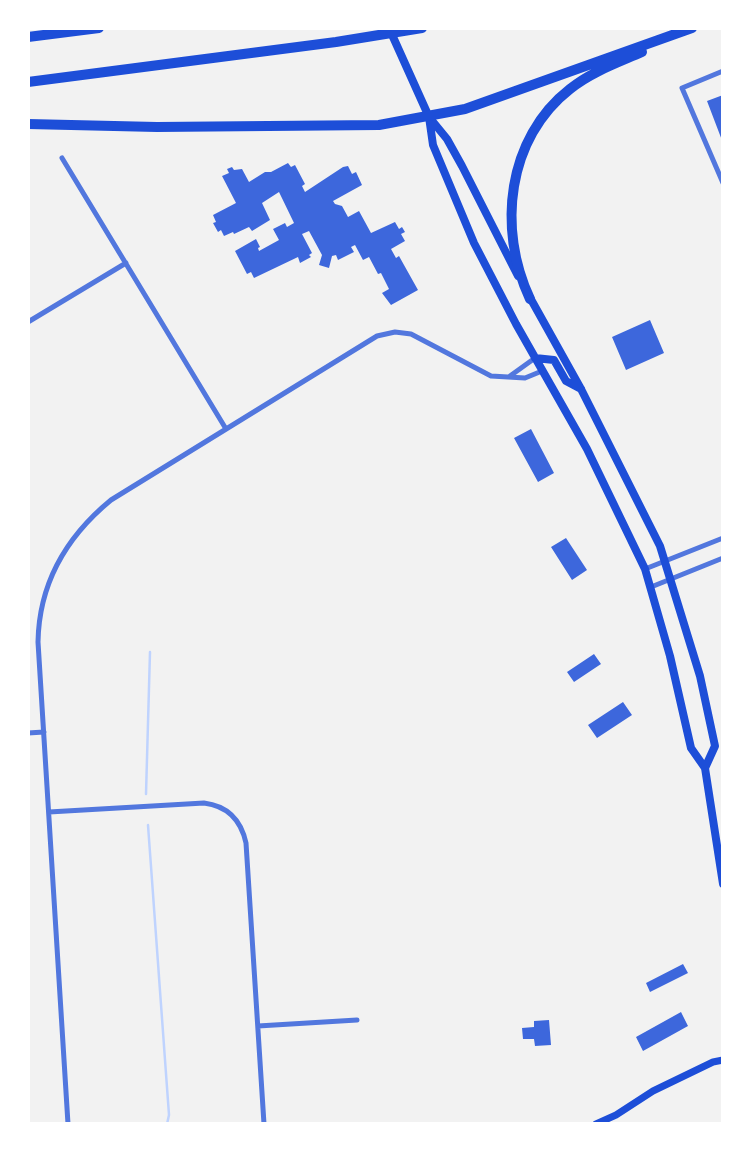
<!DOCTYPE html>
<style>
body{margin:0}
#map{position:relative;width:751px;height:1152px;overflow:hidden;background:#f2f2f2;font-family:Georgia,serif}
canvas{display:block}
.frame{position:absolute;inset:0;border:30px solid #fff;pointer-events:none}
</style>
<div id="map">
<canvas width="751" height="1152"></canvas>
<div class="frame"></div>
</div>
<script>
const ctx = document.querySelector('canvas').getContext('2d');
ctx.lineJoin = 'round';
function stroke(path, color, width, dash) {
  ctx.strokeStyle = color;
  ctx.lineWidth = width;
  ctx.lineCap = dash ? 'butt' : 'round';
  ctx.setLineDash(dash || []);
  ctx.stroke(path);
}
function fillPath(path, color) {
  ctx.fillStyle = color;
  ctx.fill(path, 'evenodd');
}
stroke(new Path2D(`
 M146 794 150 652
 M148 825 169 1115 167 1124`), '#bfd3fe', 2.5);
fillPath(new Path2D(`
 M723 95V143L707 101Z
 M288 163 291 167 295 165 305 184 302 186 305 192 343 167 348 166 352 174 356 172 362 185 333 201 335 204 342 206 348 217 359 211 371 233 395 222 399 229 402 227 405 232 401 234 405 241 391 249 396 258 399 256 404 265 418 290 391 305 382 293 389 289 381 273 378 274 369 257 363 260 355 245 351 247 354 252 338 260 336 255 332 256 329 268 319 265 322 255 309 231 302 234 312 253 309 255 311 257 300 263 298 257 254 278 251 272 247 274 235 251 256 239 260 247 258 248 259 251 279 240 273 229 285 223 287 227 294 223 279 192 262 203 270 220 252 231 249 227 234 234 233 232 224 236 221 230 218 232 213 223 216 222 213 215 236 203 222 176 229 173 227 169 232 167 234 170 242 169 249 182 265 172H271Z
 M650 320 664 353 626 370 612 337Z
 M531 429 554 473 538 482 514 438Z
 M566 538 587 570 572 580 551 547Z
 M594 654 601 664 574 682 567 672Z
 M623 702 632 715 597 738 588 725Z
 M683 964 688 973 650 992 646 983Z
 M681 1012 688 1026 643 1051 636 1037Z
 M549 1020 551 1045 535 1046 534 1039H523L522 1028 534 1027V1021Z`), '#3d67dc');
stroke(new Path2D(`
 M723 71 682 88 723 183
 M62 158 226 429
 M28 322 126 263
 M510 376 535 358
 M645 569 723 538
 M651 587 723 558
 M28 733 44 732
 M49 812 204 803C228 806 241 820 246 843L264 1124
 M258 1026 357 1020
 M68 1124 38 642C39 584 66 537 111 500L377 336 395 332 411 334 491 376 525 378 542 371`), '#5277de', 5);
stroke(new Path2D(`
 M596 1124 616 1115 653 1091 713 1062 723 1060`), '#1d4ed8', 7);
stroke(new Path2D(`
 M389 28 429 117 447 139 462 166 518 276
 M429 117 433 145 474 243 516 324 587 449 645 569 670 656 691 748 705 768 723 884
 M528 294 581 389 660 546 700 676 715 746 705 768
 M535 358 554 360 566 381 581 389`), '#1d4ed8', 8);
stroke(new Path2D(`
 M28 37 99 28
 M28 82 336 42 422 28
 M28 124 157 127 379 125 465 109 692 28
 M530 299C497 229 507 138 570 89 591 72 617 63 642 52`), '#1d4ed8', 10);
</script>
